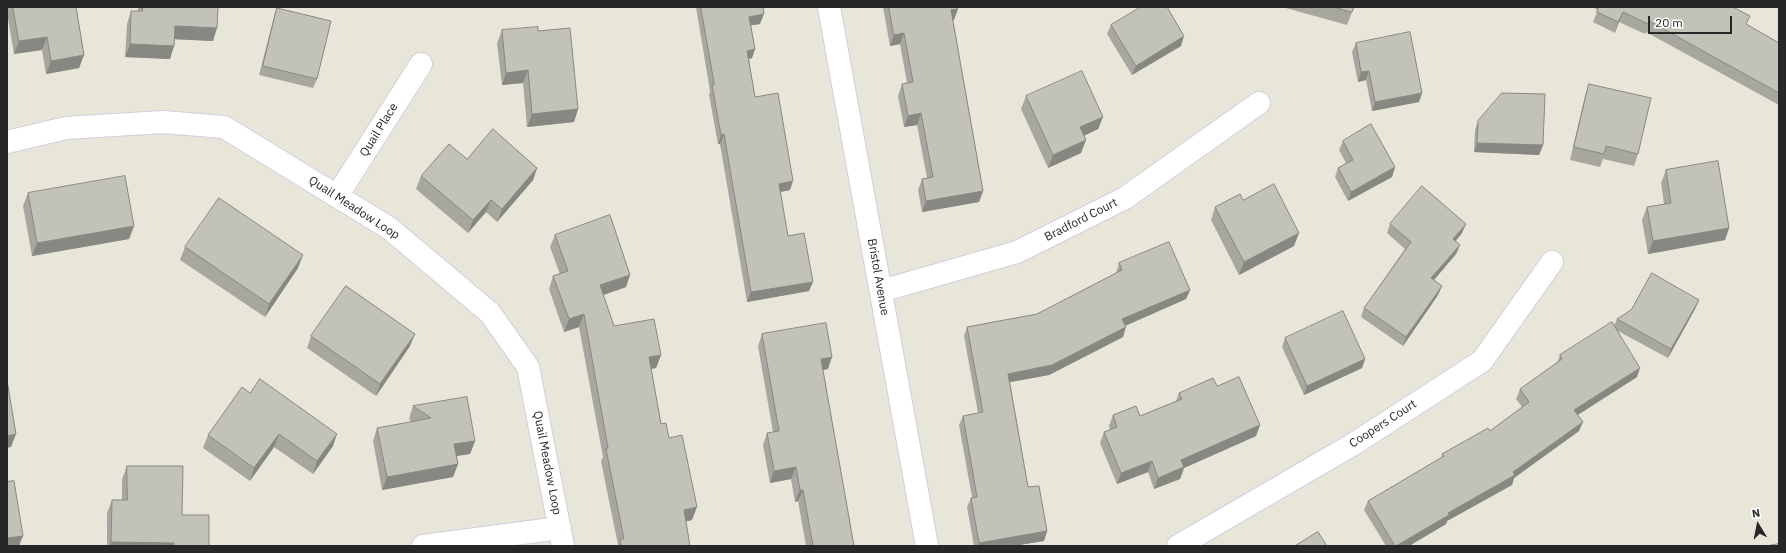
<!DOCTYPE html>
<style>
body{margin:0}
#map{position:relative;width:1786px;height:553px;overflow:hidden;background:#e8e6d9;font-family:"IBM Plex Sans",sans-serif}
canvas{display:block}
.frame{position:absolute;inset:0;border:8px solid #272727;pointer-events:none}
.north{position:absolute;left:1738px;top:505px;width:40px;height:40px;-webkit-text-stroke:3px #fff;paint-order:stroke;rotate:350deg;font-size:11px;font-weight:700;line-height:16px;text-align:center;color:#272727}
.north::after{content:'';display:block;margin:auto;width:14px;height:18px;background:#272727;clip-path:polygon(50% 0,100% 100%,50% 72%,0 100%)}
.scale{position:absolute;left:1648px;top:16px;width:84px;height:18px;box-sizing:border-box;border:2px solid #272727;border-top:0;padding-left:5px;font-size:12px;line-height:14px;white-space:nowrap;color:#272727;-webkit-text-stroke:3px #fff;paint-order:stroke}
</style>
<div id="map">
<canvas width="1786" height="553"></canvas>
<div class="frame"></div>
<div class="north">N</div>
<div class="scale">20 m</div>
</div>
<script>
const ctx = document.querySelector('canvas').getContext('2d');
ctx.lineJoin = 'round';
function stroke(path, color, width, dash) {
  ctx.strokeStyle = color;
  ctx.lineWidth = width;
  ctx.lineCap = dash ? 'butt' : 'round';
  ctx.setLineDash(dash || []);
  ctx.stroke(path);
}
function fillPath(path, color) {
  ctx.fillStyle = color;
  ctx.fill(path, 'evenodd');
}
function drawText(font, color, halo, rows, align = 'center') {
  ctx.font = font + ' "IBM Plex Sans",sans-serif';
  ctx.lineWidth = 4;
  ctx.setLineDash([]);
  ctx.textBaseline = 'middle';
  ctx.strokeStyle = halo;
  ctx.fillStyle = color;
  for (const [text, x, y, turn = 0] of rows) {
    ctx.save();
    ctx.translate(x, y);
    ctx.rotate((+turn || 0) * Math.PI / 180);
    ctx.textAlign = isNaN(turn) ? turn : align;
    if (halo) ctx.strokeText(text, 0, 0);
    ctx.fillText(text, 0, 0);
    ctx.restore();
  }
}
const minor = new Path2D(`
 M829 7 927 546
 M7 142 66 128 163 122 224 127 389 228 490 313 528 367 563 546
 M337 196 421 64
 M881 291 1017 252 1125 198 1259 103
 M423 546 560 528
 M1178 546 1352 445 1482 361 1552 262`);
stroke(minor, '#d0cfdf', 24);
stroke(minor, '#fff', 22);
fillPath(new Path2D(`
 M7 7H76L84 55 79 68 46 74 42 50 14 54 7 13Z
 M138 7H218L213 41 175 39 170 59 125 57 127 24 131 11H138Z
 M696 7H763L760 24 751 25 755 49 752 58 749 59 755 97 790 190 780 192 788 236 809 291 747 302 720 144H718L709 95 710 91Z
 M883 7H957L953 20 983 191 979 202 922 212 918 190 922 179 927 178 917 125 904 127 898 96 902 84 907 83 900 44 890 46Z
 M1282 7H1354L1347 25Z
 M1592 7H1733L1747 25 1779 43V105L1646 32 1645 34 1619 22 1615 33 1593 22 1598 10Z
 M277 8 317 79 313 88 259 75 274 17Z
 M1111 25 1181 46 1132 75 1107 34Z
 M502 30 538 31 578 109 574 122 527 127 523 83 502 85 497 43Z
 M1356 43 1422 93 1419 102 1372 111 1366 80 1358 82 1352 52Z
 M1589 84 1638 154 1634 166 1603 159 1600 167 1570 160 1585 96Z
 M1026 96 1103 117 1098 129 1084 136 1081 153 1048 168 1021 109Z
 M1478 121 1543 145 1539 155 1474 152 1475 130Z
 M1343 141 1395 167 1392 177 1348 201 1335 177 1338 168 1346 163 1339 150Z
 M467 159 537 168 533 180 497 222 486 212 468 233 416 189 421 176Z
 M1666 170 1729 228 1725 240 1648 254 1642 220 1647 207 1664 204 1661 183Z
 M28 193 134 226 129 239 32 256 23 206Z
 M1243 200 1294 246 1239 275 1211 220 1215 207Z
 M1390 224 1462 233 1456 241 1460 245 1456 254 1434 280 1442 286 1438 295 1403 346 1361 317 1364 308 1405 249 1387 233Z
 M555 235 626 287 603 295 614 326 661 355 656 368 651 369 661 424 669 438 692 520 686 521 690 546H618V545L601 461 603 457 579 327 564 332 549 289 553 276 560 274 550 247Z
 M185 247 298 268 265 317 180 260Z
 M1119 263 1190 290 1186 299 1125 326 1123 337 1049 375 1010 382 1028 487 1047 531 1044 541 1013 546H974L967 507 971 498 972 497 959 425 963 416 978 413 964 336 967 327 1037 314 1116 273Z
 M1699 300 1695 309 1668 358 1616 330 1637 377 1578 415 1579 431 1514 478 1512 485 1447 521 1446 524 1409 546H1386L1364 510 1368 501 1441 458 1442 454 1490 431 1522 407 1516 399 1520 389 1557 363 1560 355 1614 326 1617 319Z
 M762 334 828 369 823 370 854 546H806L798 501 795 502 791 479 770 483 763 445 767 433 773 432 758 346Z
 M311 336 410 346 376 396 307 348Z
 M1285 338 1365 359 1362 368 1304 395 1282 347Z
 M1217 386 1260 425 1256 436 1184 468 1180 479 1154 489 1148 472 1117 484 1100 443 1104 432 1110 430 1109 426 1113 415 1140 416 1176 401 1179 393Z
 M250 393 333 446 313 474 274 447 250 481 203 448 208 435Z
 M413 406 475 441 470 454 456 456 458 464 453 477 382 490 373 441 377 428 412 422 409 419Z
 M127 466 182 515 209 546H107V513L112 500H122V479Z`), '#a8a79f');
fillPath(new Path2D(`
 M958 9 954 20 947 21 951 10Z
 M1623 12 1619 22 1615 33 1618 22Z
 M764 14 760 24 746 26 749 17Z
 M175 26 217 28 213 41 170 39Z
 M904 33 900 44 890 46 894 35Z
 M1184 36 1181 46 1132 75 1136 66Z
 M47 37 42 50 14 54 19 41Z
 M130 44 174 46 170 59 125 57Z
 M755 49 752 58 744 60 747 51Z
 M84 55 79 68 46 74 51 61Z
 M528 70 523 83 502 85 506 73Z
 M1369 71 1366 80 1358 82 1361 72Z
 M1422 93 1419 102 1372 111 1375 102Z
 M578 109 574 122 527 127 532 114Z
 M921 113 917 125 904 127 908 116Z
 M1103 117 1098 129 1075 140 1080 127Z
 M724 134 720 144H718L721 135Z
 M1086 140 1081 153 1048 168 1053 155Z
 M1477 143 1543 145 1539 155 1474 152Z
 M1395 167 1392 177 1348 201 1351 192Z
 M537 168 533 180 497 222 502 209Z
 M793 181 790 190 775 193 779 184Z
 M983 191 979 202 922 212 926 201Z
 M491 200 486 212 468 233 473 220Z
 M1466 224 1462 233 1449 248 1453 239Z
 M134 226 129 239 32 256 37 243Z
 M1729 228 1725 240 1648 254 1653 241Z
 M1299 233 1294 246 1239 275 1244 262Z
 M1460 245 1456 254 1427 288 1431 278Z
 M303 255 298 268 265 317 269 304Z
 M630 275 626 287 595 298 600 285Z
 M813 282 809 291 747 302 751 292Z
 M1442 286 1438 295 1403 346 1406 337Z
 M1190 290 1186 299 1118 329 1122 319Z
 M1699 300 1695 309 1668 358 1671 349Z
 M584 314 579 327 564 332 569 319Z
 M1126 327 1123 337 1049 375 1005 383 1008 374Z
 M415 334 410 346 376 396 380 384Z
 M661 355 656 368 644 370 649 357Z
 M832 357 828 369 817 371 821 359Z
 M1365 359 1362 368 1304 395 1307 386Z
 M1640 368 1637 377 1571 419 1574 410Z
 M1583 422 1579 431 1514 478 1512 485 1447 521 1446 524 1409 546H1396L1513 472Z
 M1260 425 1256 436 1184 468 1180 479 1154 489 1158 478 1181 460Z
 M16 434 11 447 7 448V436Z
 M279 434 274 447 250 481 254 468Z
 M337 434 333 446 313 474 317 461Z
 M475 441 470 454 449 457 454 444Z
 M1152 461 1148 472 1117 484 1121 473Z
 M458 464 453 477 382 490 387 477Z
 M796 467 791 479 770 483 774 471Z
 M800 490H803L798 501 795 502Z
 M697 507 692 520 679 523 684 510Z
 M1047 531 1044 541 1013 546H978L979 543Z
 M23 536 19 546H7V538Z
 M111 542 174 543 172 546H110Z`), '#888882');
const building = new Path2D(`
 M13 7H76L84 55 51 61 47 37 19 41Z
 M143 7H218L217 28 175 26 174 46 130 44 131 11H142Z
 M701 7H763L764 14 749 17 755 49 747 51 755 97 778 93 793 181 779 184 788 236 804 233 813 282 751 292 724 134 721 135 712 85H714Z
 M889 7H957L958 9 951 10 983 191 926 201 922 179 933 177 921 113 908 116 902 84 913 82 904 33 894 35Z
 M1141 7H1167L1184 36 1136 66 1111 25Z
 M1334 7H1354L1352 12Z
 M1599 7H1733L1750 16 1746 24 1779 43V93L1649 21 1648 24 1623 12 1618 22 1597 12Z
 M277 8 331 21 317 79 263 66Z
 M538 27V31L570 28 578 109 532 114 528 70 506 73 502 30Z
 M1410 32 1422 93 1375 102 1369 71 1361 72 1356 43Z
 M1082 71 1103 117 1080 127 1086 140 1053 155 1026 96Z
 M1589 84 1651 98 1638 154 1606 146 1604 154 1574 147Z
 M1502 93 1545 94 1543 145 1477 143 1478 121Z
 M1371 124 1395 167 1351 192 1338 168 1353 160 1343 141Z
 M493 129 537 168 502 209 491 200 473 220 421 176 449 144 467 159Z
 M1718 161 1729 228 1653 241 1647 207 1671 203 1666 170Z
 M125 176 134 226 37 243 28 193Z
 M1274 184 1299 233 1244 262 1215 207 1240 194 1243 200Z
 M1422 186 1466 224 1453 239 1460 245 1431 278 1442 286 1406 337 1364 308 1411 242 1390 224Z
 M219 198 303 255 269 304 185 247Z
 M610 215 630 275 600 285 614 326 654 319 661 355 649 357 661 424 666 423 669 438 682 435 697 507 684 510 690 546H621L620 539H624L606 449 608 448 584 314 569 319 553 276 568 271 555 235Z
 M1169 242 1190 290 1122 319 1126 327 1052 365 1008 374 1028 487 1039 486 1047 531 979 543 971 498 977 497 963 416 983 412 967 327 1037 314 1122 270 1119 263Z
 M1652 273 1699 300 1671 349 1617 319 1631 310Z
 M346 286 415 334 380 384 311 336Z
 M1343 311 1365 359 1307 386 1285 338Z
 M1612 322 1640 368 1574 410 1583 422 1513 472 1515 475 1448 513 1449 515 1396 546H1395L1368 501 1444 456 1442 454 1488 428 1490 431 1529 402 1520 389 1562 359 1560 355Z
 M826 323 832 357 821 359 854 546H813L803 490H800L796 467 774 471 767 433 779 431 762 334Z
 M1239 377 1260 425 1181 460 1184 467 1158 478 1152 461 1121 473 1104 432 1117 427 1113 415 1136 406 1140 416 1182 399 1179 393 1213 378 1217 386Z
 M260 379 337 434 317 461 279 434 254 468 208 435 242 387 250 393Z
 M7 380 16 434 7 436Z
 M467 397 475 441 454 444 458 464 387 477 377 428 431 418 413 406Z
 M127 466H183L182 515H209V546H174V543L111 542 112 500H127Z
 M14 481 23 536 7 538V482Z
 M1318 532 1327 546H1295Z
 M1779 544V546H1766Z`);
fillPath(building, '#c3c2b9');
stroke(building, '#888882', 1);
drawText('12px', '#272727', '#fff', [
 ["Quail Place",379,130,-58],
 ["Quail Meadow Loop",354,208,33],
 ["Bradford Court",1081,220,-27],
 ["Bristol Avenue",878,277,80],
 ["Coopers Court",1383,424,-33],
 ["Quail Meadow Loop",547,463,79]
]);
</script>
